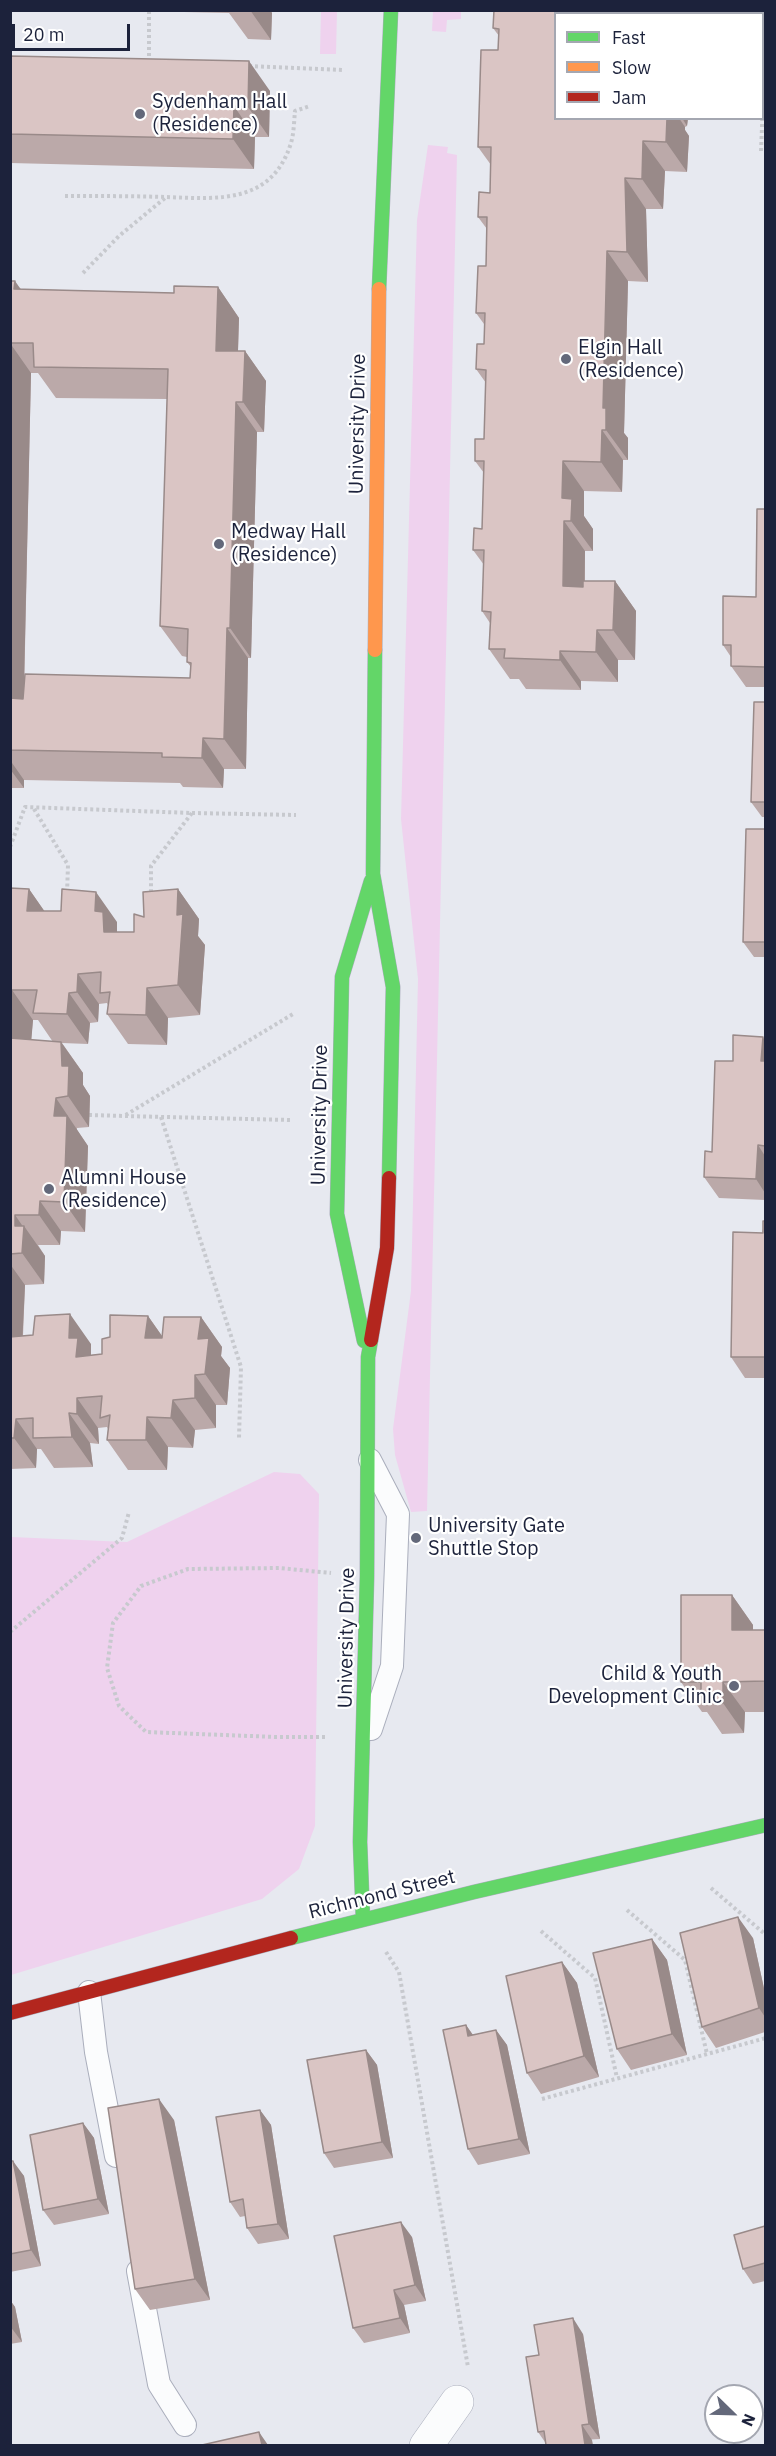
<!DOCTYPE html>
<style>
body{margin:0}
#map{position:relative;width:776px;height:2456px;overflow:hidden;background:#e7e9f0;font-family:"IBM Plex Sans",sans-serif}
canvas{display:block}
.frame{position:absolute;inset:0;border:12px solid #1c223b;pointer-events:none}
.legend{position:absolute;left:554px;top:12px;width:210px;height:108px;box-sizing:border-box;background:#fff;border:2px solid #a4a7b1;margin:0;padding:8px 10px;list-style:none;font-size:18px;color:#1c223b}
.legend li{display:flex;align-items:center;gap:12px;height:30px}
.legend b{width:30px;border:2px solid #a4a7b1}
.north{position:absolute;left:704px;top:2384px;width:60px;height:60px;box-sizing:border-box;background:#fff;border:2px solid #a4a7b1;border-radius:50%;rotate:113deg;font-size:16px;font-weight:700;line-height:24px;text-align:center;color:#1c223b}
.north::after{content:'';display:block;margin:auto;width:21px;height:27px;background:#63687a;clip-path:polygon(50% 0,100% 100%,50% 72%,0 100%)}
.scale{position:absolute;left:12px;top:24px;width:118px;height:27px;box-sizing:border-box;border:3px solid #1c223b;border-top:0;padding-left:8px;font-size:18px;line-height:21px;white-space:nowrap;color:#1c223b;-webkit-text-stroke:4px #fff;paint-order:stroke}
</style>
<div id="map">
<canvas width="776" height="2456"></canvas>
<div class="frame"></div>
<ul class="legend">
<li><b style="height:8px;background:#63d668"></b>Fast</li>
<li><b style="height:8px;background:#ff974d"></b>Slow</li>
<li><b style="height:8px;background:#b3261e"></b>Jam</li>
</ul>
<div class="north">N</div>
<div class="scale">20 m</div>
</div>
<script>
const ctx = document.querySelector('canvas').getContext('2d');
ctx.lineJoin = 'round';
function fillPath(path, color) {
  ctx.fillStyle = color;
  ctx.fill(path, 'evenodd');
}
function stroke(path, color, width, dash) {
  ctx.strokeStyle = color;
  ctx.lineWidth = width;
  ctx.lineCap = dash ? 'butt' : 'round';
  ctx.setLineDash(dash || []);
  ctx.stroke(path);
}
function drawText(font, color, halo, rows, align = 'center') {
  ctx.font = font + ' "IBM Plex Sans",sans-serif';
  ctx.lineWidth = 4.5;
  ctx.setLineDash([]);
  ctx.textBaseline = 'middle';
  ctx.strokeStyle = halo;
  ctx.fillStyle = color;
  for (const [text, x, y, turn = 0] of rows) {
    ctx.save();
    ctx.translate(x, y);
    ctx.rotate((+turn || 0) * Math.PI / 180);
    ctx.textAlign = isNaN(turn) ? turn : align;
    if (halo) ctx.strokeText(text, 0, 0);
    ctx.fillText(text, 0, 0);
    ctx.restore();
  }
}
fillPath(new Path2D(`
 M321 11H337L336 54H320Z
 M433 11H461V19L447 20 446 32 432 31Z
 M428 145 448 147 447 153 457 155 427 1511 411 1512 395 1455 393 1429 411 1291 418 979 401 819 417 220Z
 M274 1472 300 1474 319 1494 315 1826 299 1869 262 1899 11 1975V1537L127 1542Z`), '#efd2ee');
const lane = new Path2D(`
 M370 1460 398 1514 392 1666 371 1729
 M89 1992 96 2052 116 2156
 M138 2271 159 2384 185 2425`);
const street = new Path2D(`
 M426 2446 457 2402`);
const fast = new Path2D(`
 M379 289 391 10
 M375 650 373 874 393 987 389 1178
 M364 1341 337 1214 342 977 371 881
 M363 1920 360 1842 367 1577 368 1357 371 1340
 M291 1938 474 1892 766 1825`);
const slow = new Path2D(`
 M375 650 379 289`);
const jam = new Path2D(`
 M371 1340 387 1248 389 1178
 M10 2013 291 1938`);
stroke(lane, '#aaaebc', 24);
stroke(street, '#aaaebc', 34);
stroke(fast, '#aaaebc', 15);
stroke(slow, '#aaaebc', 15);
stroke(jam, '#aaaebc', 15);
stroke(new Path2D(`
 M149 62V10
 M249 66 344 70
 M761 151 766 31
 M65 196C99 196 133 196 166 197 219 199 272 204 291 143 294 133 294 121 295 111L310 106
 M83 273 119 236 165 198
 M34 809 68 865 67 894
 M192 813 296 815
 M10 847 25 807 192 813 151 866V895
 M89 1115 124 1116
 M161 1117 241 1367 239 1438
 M290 1120 124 1116 293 1014
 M10 1632 122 1538 129 1512
 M325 1737H276L146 1732 119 1706 107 1668 113 1623 141 1586 188 1569 279 1568 331 1573
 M711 1888 766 1935
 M627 1910 685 1960 707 2054
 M541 1931 595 1978 617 2078
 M386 1952 399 1972 468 2367
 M542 2099 766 2038`), '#c7c9ce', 4, [3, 3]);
stroke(lane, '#fbfcfd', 22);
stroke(street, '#fbfcfd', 33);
stroke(fast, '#63d668', 14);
stroke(slow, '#ff974d', 14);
stroke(jam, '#b3261e', 14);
fillPath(new Path2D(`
 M183 10H270L272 13 271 40 248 39 229 13 184 12Z
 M494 10H655V12H652L555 118H688L687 126 685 127V130L689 136 687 172 665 171 663 209H646L648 282 628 281 624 433 628 438V460H623L622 492 584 491V516L593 529V551H585V581H615L636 611 635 660H618V682L581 681V690L526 689 519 679H510L489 649 490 623 482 611 484 565 473 550 482 529 484 473 475 461 484 439 486 383 476 369 484 344V324L476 313 486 266 487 229 478 217 490 193 491 165 478 147 498 50 499 36 493 28Z
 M10 56 270 91 269 137H255L254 169 10 163Z
 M10 281 21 289 174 293 218 287 239 318 238 351H245L266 381 264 432H257L251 658H248L246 769H224L223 788 183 787 180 783 24 780V788H10ZM31 373H38L56 398 167 399 160 626 182 656 187 657V662L191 667 190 678 24 694Z
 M765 509V687H746L731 666V657L723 645 756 597Z
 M765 702V817H762L751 802Z
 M765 829V957H754L743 942Z
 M10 888 29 889 44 911 117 922V932H134L144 917 178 889 199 919 198 936 205 945 200 1015 168 1018 167 1045 128 1044 107 1014 108 1005 107 1003 99 1004 98 1022 90 1023 88 1044 62 1043 83 1073V1085L90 1096 89 1127 77 1128V1130L88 1146 85 1232 61 1231 60 1245H38L45 1256 44 1284 25 1285 23 1336 91 1344V1355L102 1354 110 1337 148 1316 162 1336 201 1317 222 1347 221 1356 230 1368 227 1405H216V1428L195 1430 193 1448 168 1447 167 1470H128L107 1440 108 1429 107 1427 98 1428 99 1444 90 1443 93 1467 54 1468 41 1449H37L36 1468 10 1469ZM33 1020H38L53 1042 31 1040Z
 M765 1041V1200L719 1198 704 1177 712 1152 733 1061Z
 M765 1221V1378H745L731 1357Z
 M732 1595 753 1625V1630H765V1712H745L744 1733 722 1734 707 1712H702L681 1682Z
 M753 1938 765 1993V2032L716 2048 702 2027Z
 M652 1939 667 1960 687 2055 631 2070 617 2049Z
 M562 1962 577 1983 599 2077 541 2094 527 2073Z
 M466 2025 473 2035 496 2030 507 2045 530 2154 478 2165 468 2149Z
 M366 2050 377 2065 393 2158 334 2168 324 2153Z
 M260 2110 271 2125 289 2239 258 2244 247 2228 245 2216 240 2217 230 2202Z
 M174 2120 210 2300 150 2310 135 2289Z
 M83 2123 94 2138 109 2214 54 2225 43 2210Z
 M10 2161 24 2176 41 2266 10 2272Z
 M765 2226V2281L753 2284 743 2269Z
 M412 2237 426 2301 404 2305 410 2333 364 2343 353 2328Z
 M10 2300 15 2307 22 2342 10 2344Z
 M583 2334 600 2439 545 2442 538 2432 539 2355Z`), '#bba9a9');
fillPath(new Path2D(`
 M250 10H270L272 13 271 40Z
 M629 10H650L652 14H629Z
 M249 61 270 91 269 137 248 107Z
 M234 106 255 137 254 169 233 139Z
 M667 118H679L685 127V130L689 136 687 172 666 142Z
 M682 118H688L687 126Z
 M643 141 665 171 663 209 642 179Z
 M625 178 646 209 648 282 627 252Z
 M607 251 628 281 624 433 628 438V460L606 430 603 408Z
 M15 281 36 311 14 289Z
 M218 287 239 318 237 381 216 351Z
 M10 343 31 373 23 728 10 711Z
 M245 351 266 381 264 432 243 402Z
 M236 402 257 432 251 658 230 628Z
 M602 430 623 460 622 492 601 462Z
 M563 461 584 491V516L593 529V551L571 521 562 498Z
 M564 521 585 551 584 616 563 586Z
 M615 581 636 611 635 660 613 630Z
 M227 628 248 658 246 769 224 739Z
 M597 630 618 660V682L596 652Z
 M560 651 581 681V690L560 660Z
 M203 738 224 769 223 788 202 758Z
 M10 760 24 780V788L10 769Z
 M29 889 50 919 27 911Z
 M178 889 199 919 198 936 205 945 200 1015 178 985 177 915Z
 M96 892 117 922V932L124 942 104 932 95 911Z
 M78 974 99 1004 98 1022 77 992Z
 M147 988 168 1018 167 1045 146 1015Z
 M12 990 33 1020 29 1068 10 1041V1006Z
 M69 993 90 1023 88 1044 67 1014Z
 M763 1037 765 1041V1067L761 1061Z
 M61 1042 83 1073V1085L90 1096 89 1127 68 1096 62 1066Z
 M56 1098 88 1146 85 1232 64 1202 54 1116Z
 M758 1145 765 1156V1193L756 1179Z
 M40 1201 61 1231 60 1245 39 1215Z
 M15 1215 24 1228V1226L45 1256 44 1284 22 1253 15 1226Z
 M10 1264 25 1285 21 1368 10 1353Z
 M70 1314 91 1344V1357H76L69 1338Z
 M148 1316 169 1346 145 1338Z
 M201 1317 222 1347 221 1356 230 1368 227 1405 205 1374 198 1339Z
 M195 1375 216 1405V1428L195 1398Z
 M77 1398 98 1428 99 1444 77 1414Z
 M173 1400 195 1430 193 1448 171 1418Z
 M69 1413 90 1443 93 1467 72 1437Z
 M147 1417 168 1447 167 1470 146 1440Z
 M16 1419 37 1449 36 1468 14 1438Z
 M732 1595 753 1625V1660L732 1630Z
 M723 1682 745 1712 744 1733 723 1703Z
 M738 1917 753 1938 765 1993V2017L759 2008Z
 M652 1939 667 1960 687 2055 672 2034Z
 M562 1962 577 1983 599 2077 584 2056Z
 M466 2025 477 2041 468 2036Z
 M496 2030 507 2045 530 2154 519 2139Z
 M366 2050 377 2065 393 2158 382 2142Z
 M159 2099 174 2120 210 2300 195 2279Z
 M260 2110 271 2125 289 2239 278 2224Z
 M83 2123 94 2138 109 2214 98 2199Z
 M13 2161 24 2176 41 2266 31 2250Z
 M401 2222 412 2237 426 2301 415 2285Z
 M394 2290 404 2305 410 2333 400 2318Z
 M10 2300 15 2307 22 2342 10 2326Z
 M573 2318 583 2334 600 2439 589 2424Z
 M582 2425 592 2440 593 2445H585Z
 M259 2432 268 2445H262Z`), '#998a89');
const building = new Path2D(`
 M494 10H629V14H555V118H667L666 142 643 141 642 179 625 178 627 252 607 251 603 408H606V430H602L601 462 563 461 562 498 572 499 571 521H564L563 586 583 587V581H615L613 630H597L596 652 560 651V660L504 658 505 649H489L491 612 482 611 484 550H473L474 528 482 529 484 461H475V439H484L486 370 476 369 477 344H484L485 313H476L478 266H486L487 217H478L479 192 490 193 491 147H478L481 50H498L499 29 493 28Z
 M10 56 249 61 248 107 234 106 233 139 10 134Z
 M10 281H15L14 289 174 293V286L218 287 216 351H245L243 402H236L230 628H227L224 739 203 738 202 758 162 757V753L10 750V698L23 699 25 674 190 678 191 663 187 662 188 629 160 626 168 369 34 367 33 343H10Z
 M757 509H765V667L731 666V645H723V596L756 597Z
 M754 702H765V802H751Z
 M746 829H765V942H743Z
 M10 888 29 889 27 911H61L62 889 96 892 95 911 103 912 104 932H134V914L144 917 143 892 178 889 177 915 183 914 178 985 147 988 146 1015 107 1014 110 992 100 993 101 972 78 974 77 992 69 993 67 1014 33 1013 37 990H12L10 1006Z
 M733 1035 763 1037 761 1061H765V1146L758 1145 756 1179 704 1177 705 1151 712 1152 715 1061H733Z
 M10 1038 61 1042 62 1066H69L68 1096 56 1098 54 1116H67L64 1202 40 1201 39 1215H15V1226H24L22 1253 10 1254Z
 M763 1221H765V1357H731L733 1232 763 1233Z
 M70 1314 69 1338H78L76 1357 102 1354V1339L110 1337V1315L148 1316 145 1338H162L164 1317H201L198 1339 209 1338 205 1374 195 1375V1398L173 1400 171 1418 147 1417 146 1440H107L110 1415 100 1418 102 1396 77 1398V1414L69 1413 72 1437 33 1438V1418L16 1419 14 1438H10V1337L33 1335 35 1316Z
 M681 1595H732V1630H765V1681L723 1682V1703H701V1682H681Z
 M738 1917 759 2008 702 2027 680 1933Z
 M652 1939 672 2034 617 2049 593 1953Z
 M562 1962 584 2056 527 2073 506 1976Z
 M466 2025 468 2036 496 2030 519 2139 468 2149 443 2030Z
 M366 2050 382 2142 324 2153 307 2060Z
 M159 2099 195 2279 135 2289 108 2108Z
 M260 2110 278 2224 247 2228 243 2199 230 2202 216 2117Z
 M83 2123 98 2199 43 2210 30 2135Z
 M10 2161H13L31 2250 10 2254Z
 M401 2222 415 2285 394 2290 400 2318 353 2328 334 2236Z
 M765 2226V2263L743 2269 734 2235Z
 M573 2318 589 2424 582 2425 585 2445H546L544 2431 538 2432 526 2357 539 2355 534 2325Z
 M259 2432 262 2445H202Z`);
fillPath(building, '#dac5c4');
stroke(building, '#998a89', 1.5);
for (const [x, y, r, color] of [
 [140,114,6,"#63687a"],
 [566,359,6,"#63687a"],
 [219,544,6,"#63687a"],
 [49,1189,6,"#63687a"],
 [416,1538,6,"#63687a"],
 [734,1686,6,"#63687a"]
]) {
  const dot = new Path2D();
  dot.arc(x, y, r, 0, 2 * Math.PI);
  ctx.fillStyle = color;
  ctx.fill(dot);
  stroke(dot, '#fff', 2);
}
drawText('20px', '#1c223b', '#fff', [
 ["Sydenham Hall",152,102],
 ["(Residence)",152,125],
 ["Elgin Hall",578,348],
 ["(Residence)",578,371],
 ["Medway Hall",231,532],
 ["(Residence)",231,555],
 ["Alumni House",61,1178],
 ["(Residence)",61,1201],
 ["University Gate",428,1526],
 ["Shuttle Stop",428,1549],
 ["Child & Youth",722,1674,"right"],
 ["Development Clinic",722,1697,"right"]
], 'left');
drawText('20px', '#1c223b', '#fff', [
 ["University Drive",358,424,-89],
 ["University Drive",320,1115,-89],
 ["University Drive",347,1638,-89],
 ["Richmond Street",382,1895,-14]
]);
</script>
